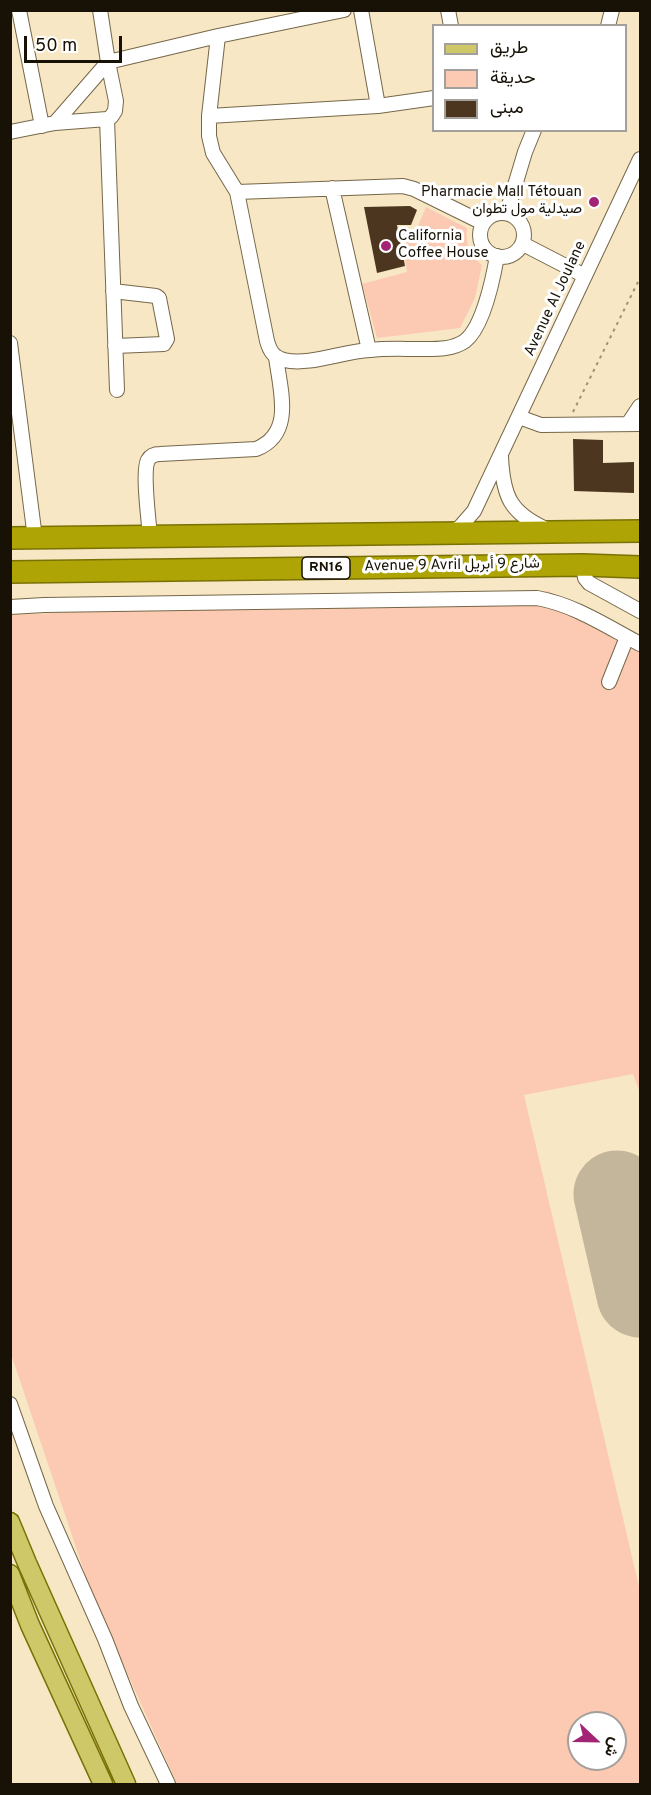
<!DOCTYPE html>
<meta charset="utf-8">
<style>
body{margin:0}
#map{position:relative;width:651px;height:1795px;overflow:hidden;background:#f7e7c5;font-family:Overpass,Vazirmatn,sans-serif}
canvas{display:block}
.frame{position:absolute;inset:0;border:12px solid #181206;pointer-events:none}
.legend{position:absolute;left:432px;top:24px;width:195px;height:108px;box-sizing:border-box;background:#fff;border:2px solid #a3a09b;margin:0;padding:8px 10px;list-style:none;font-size:18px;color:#181206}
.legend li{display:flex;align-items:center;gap:12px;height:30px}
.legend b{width:30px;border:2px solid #a3a09b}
.north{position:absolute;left:567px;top:1711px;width:60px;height:60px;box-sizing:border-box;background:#fff;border:2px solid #a3a09b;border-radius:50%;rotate:112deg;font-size:16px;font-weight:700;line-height:24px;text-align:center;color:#181206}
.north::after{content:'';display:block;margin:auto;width:21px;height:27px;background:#a32374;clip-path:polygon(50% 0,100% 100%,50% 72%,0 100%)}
.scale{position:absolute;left:24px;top:36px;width:98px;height:27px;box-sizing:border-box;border:3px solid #181206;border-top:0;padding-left:8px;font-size:18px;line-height:21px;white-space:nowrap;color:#181206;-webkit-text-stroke:4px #fff;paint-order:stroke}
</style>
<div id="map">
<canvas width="651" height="1795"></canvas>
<div class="frame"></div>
<ul class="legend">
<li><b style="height:8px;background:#cec869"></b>طريق</li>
<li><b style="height:16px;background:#fccab3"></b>حديقة</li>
<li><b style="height:16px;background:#4c361f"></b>مبنى</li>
</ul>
<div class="north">ش</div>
<div class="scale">50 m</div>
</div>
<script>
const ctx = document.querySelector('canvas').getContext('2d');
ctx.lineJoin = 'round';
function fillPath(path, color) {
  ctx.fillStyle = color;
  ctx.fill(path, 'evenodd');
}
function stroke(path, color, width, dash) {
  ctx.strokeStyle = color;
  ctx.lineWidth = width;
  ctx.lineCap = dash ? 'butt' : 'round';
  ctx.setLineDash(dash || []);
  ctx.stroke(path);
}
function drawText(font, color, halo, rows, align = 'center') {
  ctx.font = font + ' Overpass,Vazirmatn,sans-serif';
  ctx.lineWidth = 6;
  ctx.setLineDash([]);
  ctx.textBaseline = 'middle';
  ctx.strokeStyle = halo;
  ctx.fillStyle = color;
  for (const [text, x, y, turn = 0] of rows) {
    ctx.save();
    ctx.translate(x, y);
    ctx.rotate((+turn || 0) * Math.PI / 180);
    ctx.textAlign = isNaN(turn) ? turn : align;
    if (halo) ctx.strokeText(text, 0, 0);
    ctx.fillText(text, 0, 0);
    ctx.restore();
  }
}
fillPath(new Path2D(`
 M426 207 467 228C465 243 470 256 482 265L475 298 460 328 377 338 362 284 407 272 401 234 416 231Z
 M548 591 640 643V1093L633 1074 524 1095 640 1591V1784H177L92 1595 11 1354 10 615ZM579 1723H615V1759H579Z`), '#fccab3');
stroke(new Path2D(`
 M622 1215 640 1211`), '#c4b69a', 34);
stroke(new Path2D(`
 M617 1194 640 1294`), '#c4b69a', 87);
fillPath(new Path2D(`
 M410 206 417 210 411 225H397L405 266 377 273 364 207Z
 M573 439 603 440V463L634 462V493L574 491Z`), '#4c361f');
const minor = new Path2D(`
 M19 10 42 126
 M361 10 378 106
 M448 10 451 26
 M608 26 612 10
 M218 36 209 116V136L213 153 237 192 267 341C270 351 273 357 284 360 310 366 343 351 370 350 387 348 404 349 420 349 435 349 452 350 465 341 483 327 493 279 497 256
 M209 116 378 106 434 98
 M107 119 117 390
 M55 123 108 62 218 36 344 10
 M10 132 55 123 107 119 111 117 115 111 116 101 108 62 100 10
 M332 188 369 350
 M237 192 403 186 414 189 483 223
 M507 212 525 152 534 130
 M480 235a22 22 0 1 1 44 0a22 22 0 1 1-44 0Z
 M523 244 585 276
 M113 291 156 296 159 298 167 339 164 344 115 346
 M10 343 35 538
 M519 417 541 425 640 424
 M628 424 640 406
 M501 457C503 496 510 513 546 529
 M452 532 460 527 474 511 640 159
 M150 537C149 521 142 472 148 460 151 455 155 454 160 454L256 449C295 434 280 390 276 357
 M583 565 585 578 589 583 640 611
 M10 607 44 605 537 598C575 605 606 626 640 644
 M609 682 627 637
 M10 1404 46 1506 105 1639 131 1706 168 1784`);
const major = new Path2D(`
 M10 1522 27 1563 126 1784
 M10 1574 30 1625 103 1784`);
const highway = new Path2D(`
 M10 538 640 531
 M10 572 583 565 640 567`);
stroke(minor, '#756749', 16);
stroke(major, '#7a7105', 21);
stroke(highway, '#7a7105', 24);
stroke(new Path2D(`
 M573 412 640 278`), '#9d9178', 2, [3, 4.5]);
stroke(minor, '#fff', 14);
stroke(major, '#cec869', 18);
stroke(highway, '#aea405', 21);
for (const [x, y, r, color] of [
 [594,202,6,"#a32374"],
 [386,246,6,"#a32374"]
]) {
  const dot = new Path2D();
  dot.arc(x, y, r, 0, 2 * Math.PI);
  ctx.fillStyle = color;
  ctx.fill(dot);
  stroke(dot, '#fff', 2);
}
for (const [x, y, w] of [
 [326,568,48]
]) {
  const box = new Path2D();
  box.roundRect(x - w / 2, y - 11, w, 22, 4.5);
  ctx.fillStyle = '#fff';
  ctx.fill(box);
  stroke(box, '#181206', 1.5);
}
drawText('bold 14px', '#181206', null, [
 ["RN16",326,568]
]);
drawText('15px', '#181206', '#fff', [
 ["Pharmacie Mall Tétouan",582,193],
 ["صيدلية مول تطوان",582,210],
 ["California",398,237,"left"],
 ["Coffee House",398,254,"left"]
], 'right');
drawText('15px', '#181206', '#fff', [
 ["Avenue Al Joulane",556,299,-65],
 ["Avenue 9 Avril شارع 9 أبريل",452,566,-1]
]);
</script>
